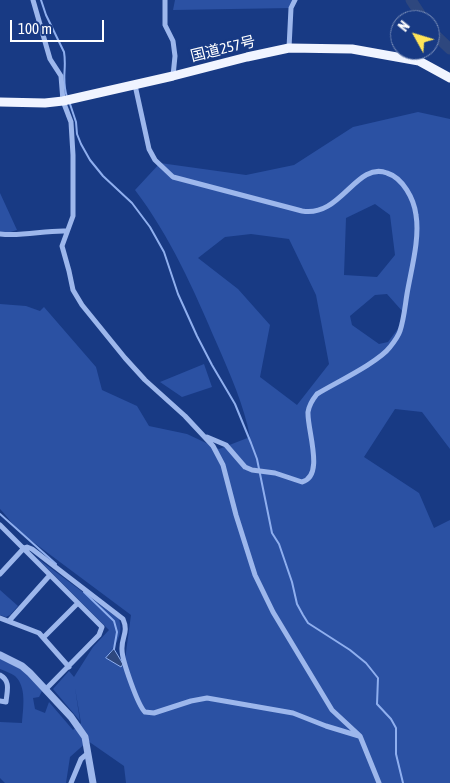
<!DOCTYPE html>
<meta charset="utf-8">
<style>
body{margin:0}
#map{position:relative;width:450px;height:783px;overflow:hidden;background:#183a84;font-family:"Asap Condensed",sans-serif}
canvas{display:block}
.north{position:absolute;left:390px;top:10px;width:50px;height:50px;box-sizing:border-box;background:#183a84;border:1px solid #7489b5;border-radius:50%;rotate:309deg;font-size:14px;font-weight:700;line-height:20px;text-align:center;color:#fff}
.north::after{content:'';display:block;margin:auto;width:18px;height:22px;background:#ffe458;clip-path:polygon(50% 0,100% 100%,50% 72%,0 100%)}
.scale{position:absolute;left:10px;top:20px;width:94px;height:22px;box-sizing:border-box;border:2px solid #fff;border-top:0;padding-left:6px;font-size:15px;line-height:18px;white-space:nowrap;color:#fff;-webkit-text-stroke:4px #183a84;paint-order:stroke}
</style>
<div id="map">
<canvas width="450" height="783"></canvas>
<div class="north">N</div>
<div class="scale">100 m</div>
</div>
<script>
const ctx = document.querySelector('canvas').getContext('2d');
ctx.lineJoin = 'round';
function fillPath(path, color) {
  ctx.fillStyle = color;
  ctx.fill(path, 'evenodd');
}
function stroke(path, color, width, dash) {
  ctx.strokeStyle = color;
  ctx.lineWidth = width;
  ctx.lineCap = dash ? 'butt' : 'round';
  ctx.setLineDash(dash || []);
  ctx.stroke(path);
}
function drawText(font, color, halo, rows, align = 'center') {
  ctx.font = font + ' "Asap Condensed","Noto Sans JP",sans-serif';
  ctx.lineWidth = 5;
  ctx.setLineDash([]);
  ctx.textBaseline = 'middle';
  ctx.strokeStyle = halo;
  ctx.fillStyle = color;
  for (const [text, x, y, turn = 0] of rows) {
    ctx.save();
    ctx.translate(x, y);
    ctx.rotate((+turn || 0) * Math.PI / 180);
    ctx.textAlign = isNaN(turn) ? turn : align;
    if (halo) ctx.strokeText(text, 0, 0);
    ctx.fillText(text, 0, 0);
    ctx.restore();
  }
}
fillPath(new Path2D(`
 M175 0H294L291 8 173 10Z
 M418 112 450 119V449L422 412 395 409 364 457 419 493 434 528 450 520V783H126L124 766 88 741 70 757 66 783H5L0 778V722L22 723C23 708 27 687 15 676 11 673 5 671 0 669V658L18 666 43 689 39 697 33 698 35 709 45 713 49 702 73 730 81 723 75 688 80 721 53 689 69 671 74 677 93 647 109 630 37 558 119 619C124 635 115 645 106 658L124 667 131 615 21 533C13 526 8 517 0 509V304L26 306 40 311 44 307 96 367 102 390 137 406 149 426 187 434 219 449 250 437C244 405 230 374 217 344 194 290 170 236 135 190L160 163 246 175 294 165 353 127ZM375 204 390 215 395 255 377 277 344 275 346 218ZM251 234 289 239 316 295 329 364 297 405 260 377 270 325 238 289 198 258 225 237ZM387 294 403 312V322L388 342 379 344 352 325 350 316 375 295Z
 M0 193 17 230 0 235Z
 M204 364 212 387 182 397 160 382Z
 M0 590 18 606 10 615 6 617 0 615Z`), '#2b51a3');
const water = new Path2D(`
 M114 649 123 664 121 667 106 658Z`);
fillPath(water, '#2e477e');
stroke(water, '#8fafef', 1);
stroke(new Path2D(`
 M41 0 46 15 64 52C67 69 61 79 67 97
 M70 104 76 122 77 134 81 144 90 160 103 176 132 203 150 227 164 252 178 294 197 336 212 365 235 404 251 443 257 459 272 533 279 544 292 582 297 604 303 615 308 623 350 650 366 663 378 678 377 704 391 719 396 728V754L403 783
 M0 514 56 564
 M84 592 114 621 117 632 114 649`), '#8fafef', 2);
stroke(new Path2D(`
 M411 0 424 20
 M430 30 450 49`), '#2e477e', 11);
stroke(new Path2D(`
 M33 0 50 59 61 76 63 101 71 122 73 155V216L62 246 69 271 73 290 82 305 125 358 145 380 185 416 213 446 223 465 236 515 255 575 273 612 332 710 360 736 379 783
 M165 0V25L173 41 175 56 173 76
 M289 48 291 8 295 0
 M135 85 149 149 155 160 173 177 302 211C341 218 356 161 387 173 403 178 414 199 416 215 420 239 411 270 407 294 405 306 404 319 400 331 398 337 394 342 390 347 379 362 335 383 317 394 313 399 309 405 308 412 307 430 325 476 302 482L275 473 252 470 245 467 226 445 207 437
 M0 234C22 237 45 230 67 231
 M0 525 102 627 99 635 45 690
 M24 548 27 547 32 549 123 619C129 633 121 637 122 650 122 660 138 706 145 712L154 713 191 701 207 698 293 713 326 726 359 736
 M0 574 24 548
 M0 618 39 633 69 667
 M9 621 50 575
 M44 637 78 603
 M0 675C11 681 7 691 6 702L0 701
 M71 783 81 759 87 754`), '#9db7ec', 5);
stroke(new Path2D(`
 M0 655 22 666 30 673 71 717 85 737 93 783`), '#9db7ec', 7);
stroke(new Path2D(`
 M0 102 45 103 63 101 173 76 247 57 289 48 352 49 419 61 450 78`), '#f0f4ff', 9);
drawText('15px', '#fff', '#183a84', [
 ["国道257号",223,49,-14]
]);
</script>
